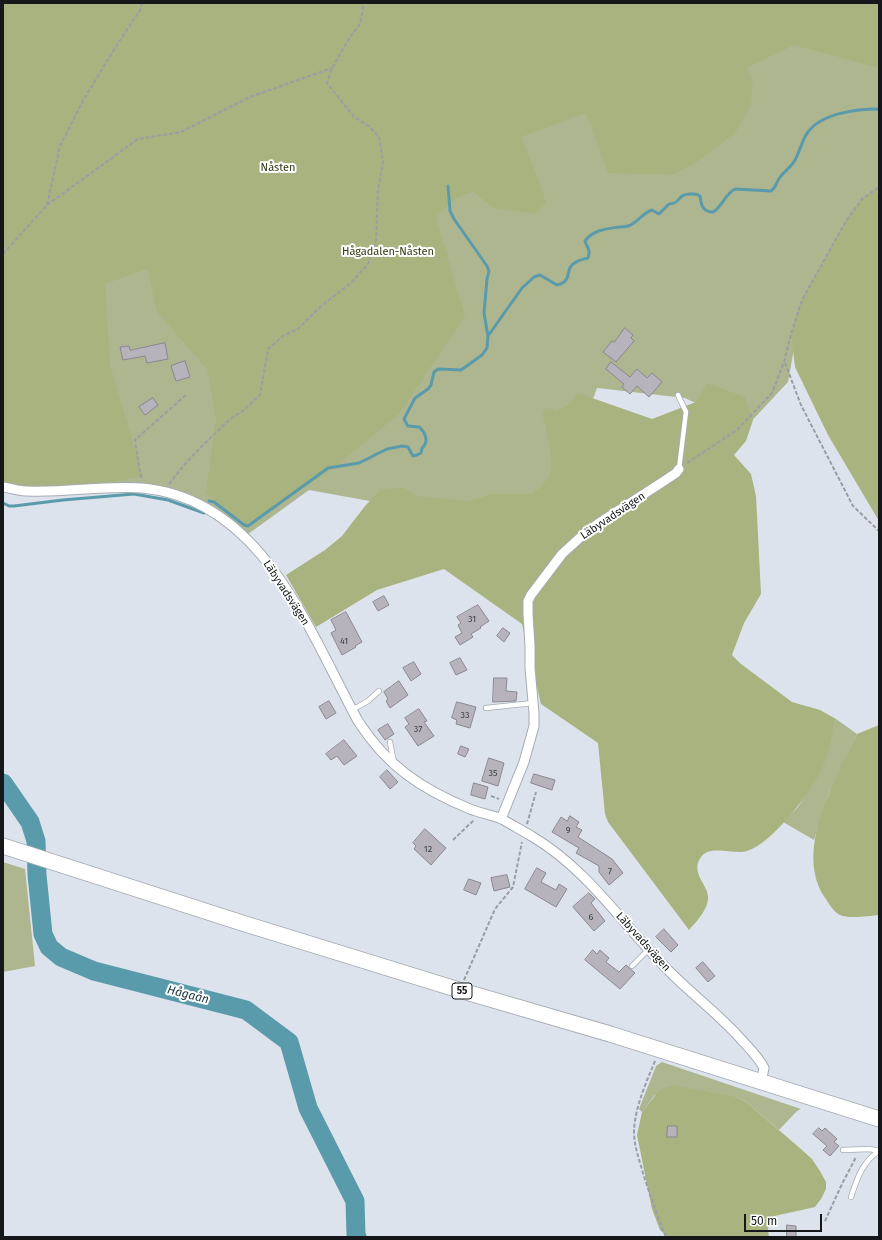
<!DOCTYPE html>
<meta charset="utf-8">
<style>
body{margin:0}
#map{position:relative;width:882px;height:1240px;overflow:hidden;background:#dde3ec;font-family:"Fira Sans",sans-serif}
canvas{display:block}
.frame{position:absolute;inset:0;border:4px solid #15171a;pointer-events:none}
.scale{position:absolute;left:744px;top:1214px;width:78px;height:18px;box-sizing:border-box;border:2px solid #15171a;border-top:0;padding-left:5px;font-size:12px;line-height:14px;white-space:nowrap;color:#15171a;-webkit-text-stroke:3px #fff;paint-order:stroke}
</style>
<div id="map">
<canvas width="882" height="1240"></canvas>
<div class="frame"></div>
<div class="scale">50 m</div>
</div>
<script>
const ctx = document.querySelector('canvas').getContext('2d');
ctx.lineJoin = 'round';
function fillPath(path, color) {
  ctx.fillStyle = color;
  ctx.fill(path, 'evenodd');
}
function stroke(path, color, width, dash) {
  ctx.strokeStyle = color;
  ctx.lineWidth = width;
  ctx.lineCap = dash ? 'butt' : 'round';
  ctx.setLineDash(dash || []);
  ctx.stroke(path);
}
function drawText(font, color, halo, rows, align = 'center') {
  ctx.font = font + ' "Fira Sans",sans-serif';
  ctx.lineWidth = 4;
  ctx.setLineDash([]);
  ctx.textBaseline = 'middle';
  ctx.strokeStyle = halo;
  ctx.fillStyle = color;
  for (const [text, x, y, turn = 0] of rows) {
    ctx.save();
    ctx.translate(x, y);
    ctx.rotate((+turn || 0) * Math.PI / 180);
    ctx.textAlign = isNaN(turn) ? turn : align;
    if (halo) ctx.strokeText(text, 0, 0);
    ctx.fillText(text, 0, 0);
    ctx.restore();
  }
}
fillPath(new Path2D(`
 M3 3H879V195L800 315 788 382 746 427 685 398 597 388 571 460 541 501 375 502 309 490 244 537 213 512 163 492 86 490Z
 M836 719 857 734 828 795 814 840 783 822 798 807 822 768Z
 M3 862 25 869 35 966 3 972Z
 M662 1062 801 1109 797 1111 779 1130 746 1102 736 1097 655 1095 642 1112 639 1109 656 1066Z`), '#aeb690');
fillPath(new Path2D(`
 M3 3H214L221 4 224 3H879V68L794 45 747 68 753 84 751 105 735 133 694 164 672 175 608 173 586 113 521 137 540 183 546 203 535 214 494 208 473 192C457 195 447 206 436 217L465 316 399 414 332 469 245 525 206 493 216 418 207 369 157 312 147 269 105 284 110 365 143 476 71 490 3 487Z
 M879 187V521L828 435 795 367 791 334 802 300 846 221 862 199Z
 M707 383 745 397 753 420 746 441 734 455 751 474 756 496 761 594 744 623 732 655 741 664 792 702 820 710 836 719C832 733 828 757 822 769 810 793 773 843 747 851 734 855 710 844 701 857 690 872 707 884 708 896 709 909 696 922 689 930L608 822 605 814 598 743 541 704 522 624 444 569 377 590 316 627 286 575 325 550 342 536 365 506 381 489 404 488 416 496 468 501 493 494H533C539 488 546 482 550 474 555 461 545 426 542 412L548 407 556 411 570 404 578 393 652 419 696 402Z
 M879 725V915C869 916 849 919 840 915 834 912 829 904 826 899 792 852 836 778 857 734Z
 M673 1085 736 1097 746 1102 801 1149 812 1159 820 1171 826 1182V1189L821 1199 815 1207 770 1217 768 1230 769 1237H668L660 1230 652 1209 637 1135 642 1112 658 1092 664 1088Z`), '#a9b380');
stroke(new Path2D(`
 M448 186 450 211 454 219 487 266 489 271 487 279 484 313 488 336
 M209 501 214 502 244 525 248 526 328 468 359 463 387 449 402 446 408 447 413 456 417 455 421 453 422 448C429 442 426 433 419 427L408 426 404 419 415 398 428 389 431 385 434 372 438 369 461 370 482 355 487 348 488 336 522 288 534 277 540 275 557 285C573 281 565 270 573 264 577 261 583 259 588 258 591 249 587 248 585 241 593 230 605 229 619 227 622 227 625 227 628 226 638 223 642 213 652 210L659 214 669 204C681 204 677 194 690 194 694 194 696 193 700 196 701 204 702 212 713 212 722 207 725 194 735 189L771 191C777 187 776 181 781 176 785 171 792 166 795 160 800 151 802 140 808 132 822 113 857 109 879 109
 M3 503 9 506H14L63 500 134 494 168 500 204 513`), '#5a9bab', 3);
stroke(new Path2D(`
 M3 783 30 822 36 841 37 875 43 934 49 947 61 957 94 971 246 1010 289 1042 308 1108 355 1201 356 1235 357 1237`), '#5a9bab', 19);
const building = new Path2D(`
 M625 328 633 335 631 338 634 341 616 362 603 352 612 341 614 342Z
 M165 343 168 359 147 363 145 356 123 360 120 347 129 346 130 350Z
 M185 361 190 377 176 381 171 366Z
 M611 362 630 377 637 369 647 378 652 373 662 382 649 397 637 386 630 394 622 387 624 384 606 369Z
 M153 398 158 405 145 415 139 407Z
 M384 596 389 605 378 611 373 602Z
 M478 605 489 621 480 627 481 628 471 634 473 637 460 645 455 637 462 633 458 625 461 623 457 617Z
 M346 612 362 642 355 646 356 647 342 655 331 633 336 630 331 620Z
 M503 628 510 633 504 642 497 636Z
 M460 658 467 670 456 675 450 663Z
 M414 662 421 674 411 681 403 668Z
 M494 678H507L506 691 517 692 516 701 493 702Z
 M399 681 408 695 390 708 386 701 388 699 384 692Z
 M329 701 336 713 326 719 319 707Z
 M457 702 476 707 470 728 456 724 457 720 452 718Z
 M419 709 427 721 424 722 434 736 418 746 405 727 409 724 405 718Z
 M388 724 394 734 385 740 378 730Z
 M344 740 357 756 344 765 337 756 331 760 326 754Z
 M461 746 469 749 465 757 458 754Z
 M489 758 504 763 498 786 482 781Z
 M387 770 398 782 390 789 380 777Z
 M534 774 555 780 552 790 531 783Z
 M474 783 488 787 485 799 471 795Z
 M570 816 579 822 576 827 582 830 578 837 612 859 623 873 609 885 599 872V866L576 853 579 848 552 832 561 817 567 821Z
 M425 829 446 848 431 865 414 849 416 846 413 843Z
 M537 868 546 873 541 882 556 890 559 884 567 889 556 907 525 889Z
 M507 875 510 887 494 891 491 878Z
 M469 879 481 883 476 895 464 890Z
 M589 893 595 899 591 903 605 921 594 931 573 907Z
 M664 929 678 945 671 952 656 937Z
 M593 950 597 954 600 950 609 958 606 962 619 972 626 965 635 973 620 989 585 960Z
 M703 962 715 976 708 982 696 968Z
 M668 1126H677V1137H667Z
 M819 1128 822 1131 825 1128 837 1139 834 1142 839 1146 830 1156 823 1150 827 1146 813 1134Z
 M787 1225 796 1226V1237H787Z`);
fillPath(building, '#b6b3bd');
stroke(building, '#8a8790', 1);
const lane = new Path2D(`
 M678 395 686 412 679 469
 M486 708 533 703
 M352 710 368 701 379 691
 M390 742 394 763
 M632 966 648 950
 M843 1150 870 1149 879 1151
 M851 1197C857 1179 862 1162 879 1151`);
const street = new Path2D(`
 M3 487C11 488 19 491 27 491 65 493 104 485 142 488 262 499 308 629 358 721 387 766 421 789 470 809 480 813 492 815 502 819 512 825 523 831 533 837 590 871 625 928 671 973 693 995 718 1014 739 1037 748 1047 758 1056 764 1068L761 1082
 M501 819 524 762 534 726V713L530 668V646L528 614V601L531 595 562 554 584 534 602 521 661 483 676 473 679 469`);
const primary = new Path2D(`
 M3 846 239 922 459 990 610 1034 879 1119`);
stroke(lane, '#a5abb3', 6);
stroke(street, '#a5abb3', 11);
stroke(primary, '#a5abb3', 17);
stroke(new Path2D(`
 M47 205 138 139 181 132 250 97 332 68
 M3 254 47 205 60 146 84 99 115 48 140 10 142 3
 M785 363 801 405 853 506 879 531
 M687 463 737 430 772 393 784 362 791 334 802 300 846 221 862 199 879 187
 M141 478 135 441 136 439 186 395
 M169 484 185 464 201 447 229 420 244 410 260 395 268 349 283 336 298 329 321 306 351 283 368 264 376 240 378 190 383 163 379 137 369 126 354 117 327 83 332 68 350 37 360 24 364 3
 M491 796 499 799
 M527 824 536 792
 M453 840 474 820
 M464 980 495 909 513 887 522 842
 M655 1061C646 1083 635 1107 634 1131 634 1146 639 1159 643 1173 650 1195 657 1216 666 1237
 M825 1221 841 1186 856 1157`), '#999ea5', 2, [4, 2]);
stroke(lane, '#fff', 4.5);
stroke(street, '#fff', 9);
stroke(primary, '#fff', 15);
drawText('9px', '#3d3e43', null, [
 ["31",472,619],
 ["41",344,641],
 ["33",465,715],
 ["37",418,729],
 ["35",493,773],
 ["9",568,830],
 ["12",428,849],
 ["7",610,871],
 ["6",591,917]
]);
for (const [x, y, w] of [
 [462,991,20]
]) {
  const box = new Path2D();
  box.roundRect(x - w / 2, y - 8, w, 16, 3);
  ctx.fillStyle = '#fff';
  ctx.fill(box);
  stroke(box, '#15171a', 1);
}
drawText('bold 10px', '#15171a', null, [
 ["55",462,991]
]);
drawText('11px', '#323810', '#fff', [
 ["Nåsten",278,168],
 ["Hågadalen-Nåsten",388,252]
]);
drawText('11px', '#15171a', '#fff', [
 ["Läbyvadsvägen",613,516,-34],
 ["Läbyvadsvägen",286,593,57],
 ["Läbyvadsvägen",643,942,48]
]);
drawText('italic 12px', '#16373e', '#fff', [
 ["Hågaån",188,995,14]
]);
</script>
